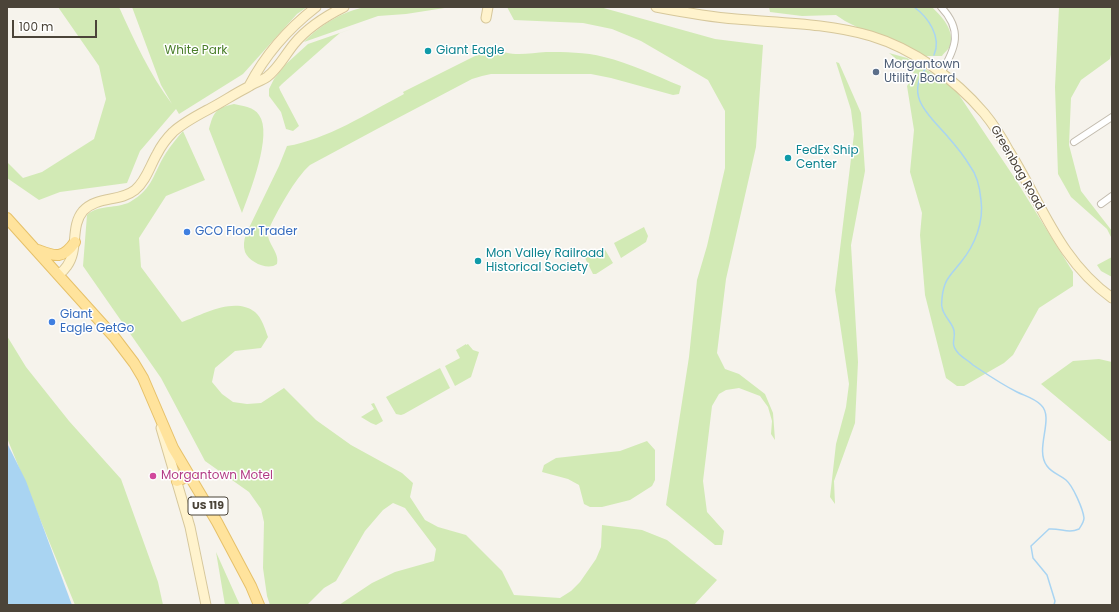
<!DOCTYPE html>
<style>
body{margin:0}
#map{position:relative;width:1119px;height:612px;overflow:hidden;background:#f6f3ec;font-family:Poppins,sans-serif}
canvas{display:block}
.frame{position:absolute;inset:0;border:8px solid #4b4439;pointer-events:none}
.scale{position:absolute;left:12px;top:20px;width:85px;height:18px;box-sizing:border-box;border:2px solid #4b4439;border-top:0;padding-left:5px;font-size:12px;line-height:14px;white-space:nowrap;color:#4b4439;-webkit-text-stroke:3px #fff;paint-order:stroke}
</style>
<div id="map">
<canvas width="1119" height="612"></canvas>
<div class="frame"></div>
<div class="scale">100 m</div>
</div>
<script>
const ctx = document.querySelector('canvas').getContext('2d');
ctx.lineJoin = 'round';
function fillPath(path, color) {
  ctx.fillStyle = color;
  ctx.fill(path, 'evenodd');
}
function stroke(path, color, width, dash) {
  ctx.strokeStyle = color;
  ctx.lineWidth = width;
  ctx.lineCap = dash ? 'butt' : 'round';
  ctx.setLineDash(dash || []);
  ctx.stroke(path);
}
function drawText(font, color, halo, rows, align = 'center') {
  ctx.font = font + ' Poppins,sans-serif';
  ctx.lineWidth = 3;
  ctx.setLineDash([]);
  ctx.textBaseline = 'middle';
  ctx.strokeStyle = halo;
  ctx.fillStyle = color;
  for (const [text, x, y, turn = 0] of rows) {
    ctx.save();
    ctx.translate(x, y);
    ctx.rotate((+turn || 0) * Math.PI / 180);
    ctx.textAlign = isNaN(turn) ? turn : align;
    if (halo) ctx.strokeText(text, 0, 0);
    ctx.fillText(text, 0, 0);
    ctx.restore();
  }
}
fillPath(new Path2D(`
 M58 7H119C134 40 150 75 172 104L161 85 132 7H307L297 14 243 74 179 114 176 109 140 151 127 183 60 192 39 200 7 178V162L23 178 42 172 94 139 106 99 99 66Z
 M366 7H451L406 14 378 16 304 42C320 25 343 11 366 7Z
 M507 7H600L715 39 763 45 756 147 726 279 717 353 725 369 739 374 765 394 773 413 775 440 771 434 772 421 768 407 760 396 739 388 726 390 719 394 712 406 703 481 707 512 724 531 722 545H715L666 505 689 357 697 280 707 246 725 168V111L708 80 641 41 612 29 583 23 514 20Z
 M769 7H932C942 17 955 30 950 46 949 49 944 53 942 56H914L845 21 836 15 802 16 770 12Z
 M1059 7H1112V50L1110 59 1081 80 1071 98 1069 145 1081 191 1112 231V239L1107 229 1071 197 1058 174 1055 87Z
 M357 27 340 33 334 38 282 84 279 87 280 90 299 126 293 131 286 129 281 112 269 96V89L274 79 286 64 308 44Z
 M493 47C509 58 529 53 546 52 565 52 585 52 604 57 630 63 656 76 681 86L679 94 673 95 611 78 591 74H491L482 76 472 79 377 129 310 165C295 178 276 213 268 231 266 243 280 252 277 264 268 271 249 262 245 252 243 246 244 240 246 234L279 166 287 146C326 140 368 113 404 94L403 92Z
 M889 53 907 58 953 86 1014 177 1073 272V286L1039 308 1013 355 1004 363 964 386H957L946 378 925 295 920 235 922 213 910 172 914 130 907 86 915 74Z
 M836 62 839 63 861 113 865 171 851 245 858 362 855 423 834 481 835 504 830 497 836 444 846 407 849 384 835 290 854 134 851 110Z
 M234 104C243 106 254 107 259 115 273 134 250 192 242 213L209 129C214 111 216 108 234 104Z
 M183 131 205 180 166 196 139 238 141 267 182 322C202 315 234 296 255 312 262 318 265 329 268 337L261 348 235 351 215 368 212 382 222 394 233 402 247 404 261 403 284 388 316 420 351 445 402 473 413 483 410 497 425 520 438 527 466 535 502 571 514 595 560 598 571 591 580 582 596 559 601 547 602 525 642 530 667 540 717 580 694 605H339L372 583 395 572 434 561 436 549 405 508 393 503 383 510 365 531 336 581 324 588 307 605H270L267 596 263 568 264 522 261 509 249 492 205 461 161 378 83 266 87 215C99 204 117 209 130 202 154 188 153 173 166 153 171 145 177 138 183 131Z
 M644 227 648 236 646 242 621 258 614 243Z
 M604 248 613 263 596 274H593L585 258Z
 M1112 257V277L1101 271 1097 265Z
 M7 336 26 367 69 421 121 479 158 582 163 605H75L7 438Z
 M466 344V345L468 344 473 350 479 352 471 377 455 386 445 366 460 358 456 350Z
 M1099 359 1112 362V441H1109L1041 384 1073 361Z
 M440 368 450 388 404 414 401 415 396 414 386 397Z
 M374 403 383 421 376 425 371 423 361 417 374 409 371 404Z
 M647 441 655 450V480L652 486 630 500 602 507H590L584 504 579 485 568 479 542 472 544 465 556 458 620 451Z
 M216 552 238 601 240 605H225Z`), '#d2eab5');
fillPath(new Path2D(`
 M7 443 26 481 72 605H7Z`), '#a9d4f2');
stroke(new Path2D(`
 M914 7C928 17 942 37 934 55
 M926 68C904 97 930 116 948 137 956 146 964 156 970 166 977 175 980 189 981 200 984 222 975 245 961 262 950 276 944 279 942 298 942 301 941 305 942 307 943 316 953 323 954 331 956 340 949 343 959 354 963 358 969 361 973 365 988 375 1001 384 1017 392 1025 396 1034 398 1041 405 1055 418 1034 449 1047 466 1052 473 1060 475 1066 480 1073 486 1083 509 1084 518 1084 522 1081 526 1079 529 1068 534 1061 528 1049 529L1031 546 1033 558 1047 575 1055 601 1054 605`), '#a9d4f2', 1.5);
const minor = new Path2D(`
 M941 7C963 30 956 48 941 73
 M1074 142 1112 117
 M1101 204 1112 196`);
const secondary = new Path2D(`
 M656 7C682 12 709 17 736 19 781 23 827 23 871 36 914 49 955 79 984 113 994 125 1002 138 1009 151 1042 204 1059 260 1112 298
 M486 18 488 7
 M249 86C265 55 289 28 316 7
 M59 274C62 272 65 269 67 266 79 250 70 226 83 211 97 196 120 202 135 190 146 181 150 166 157 154 161 146 167 138 173 132 184 122 198 115 211 108 224 101 236 93 248 87 254 83 261 81 267 77 278 69 285 55 294 44 307 28 326 16 344 7
 M161 428 190 527 206 605`);
const primary = new Path2D(`
 M7 218 115 338 134 363 143 378 173 448 217 522 251 586 259 605
 M38 250C56 257 63 259 75 242
 M177 481 189 476`);
stroke(minor, '#c2bbae', 8);
stroke(secondary, '#d6c79b', 11);
stroke(primary, '#e6c16a', 12);
stroke(minor, '#fff', 6);
stroke(secondary, '#fff3cd', 9);
stroke(primary, '#ffe39c', 10);
for (const [x, y, r, color] of [
 [428,51,4,"#0f9aa8"],
 [876,72,4,"#5c6f8a"],
 [788,158,4,"#0f9aa8"],
 [187,232,4,"#3f7fe0"],
 [478,261,4,"#0f9aa8"],
 [52,322,4,"#3f7fe0"],
 [153,476,4,"#d1479c"]
]) {
  const dot = new Path2D();
  dot.arc(x, y, r, 0, 2 * Math.PI);
  ctx.fillStyle = color;
  ctx.fill(dot);
  stroke(dot, '#fff', 1.5);
}
for (const [x, y, w] of [
 [208,506,40]
]) {
  const box = new Path2D();
  box.roundRect(x - w / 2, y - 9, w, 18, 3);
  ctx.fillStyle = '#fff';
  ctx.fill(box);
  stroke(box, '#4b4439', 1);
}
drawText('bold 11px', '#4b4439', null, [
 ["US 119",208,506]
]);
drawText('12px', '#4a7f2a', '#fff', [
 ["White Park",196,51]
]);
drawText('12px', '#0d838f', '#fff', [
 ["Giant Eagle",436,51],
 ["FedEx Ship",796,151],
 ["Center",796,165],
 ["Mon Valley Railroad",486,254],
 ["Historical Society",486,268]
], 'left');
drawText('12px', '#4e5e75', '#fff', [
 ["Morgantown",884,65],
 ["Utility Board",884,79]
], 'left');
drawText('12px', '#4b4439', '#fff', [
 ["Greenbag Road",1017,168,60]
]);
drawText('12px', '#366cbe', '#fff', [
 ["GCO Floor Trader",195,232],
 ["Giant",60,315],
 ["Eagle GetGo",60,329]
], 'left');
drawText('12px', '#b23c85', '#fff', [
 ["Morgantown Motel",161,476]
], 'left');
</script>
